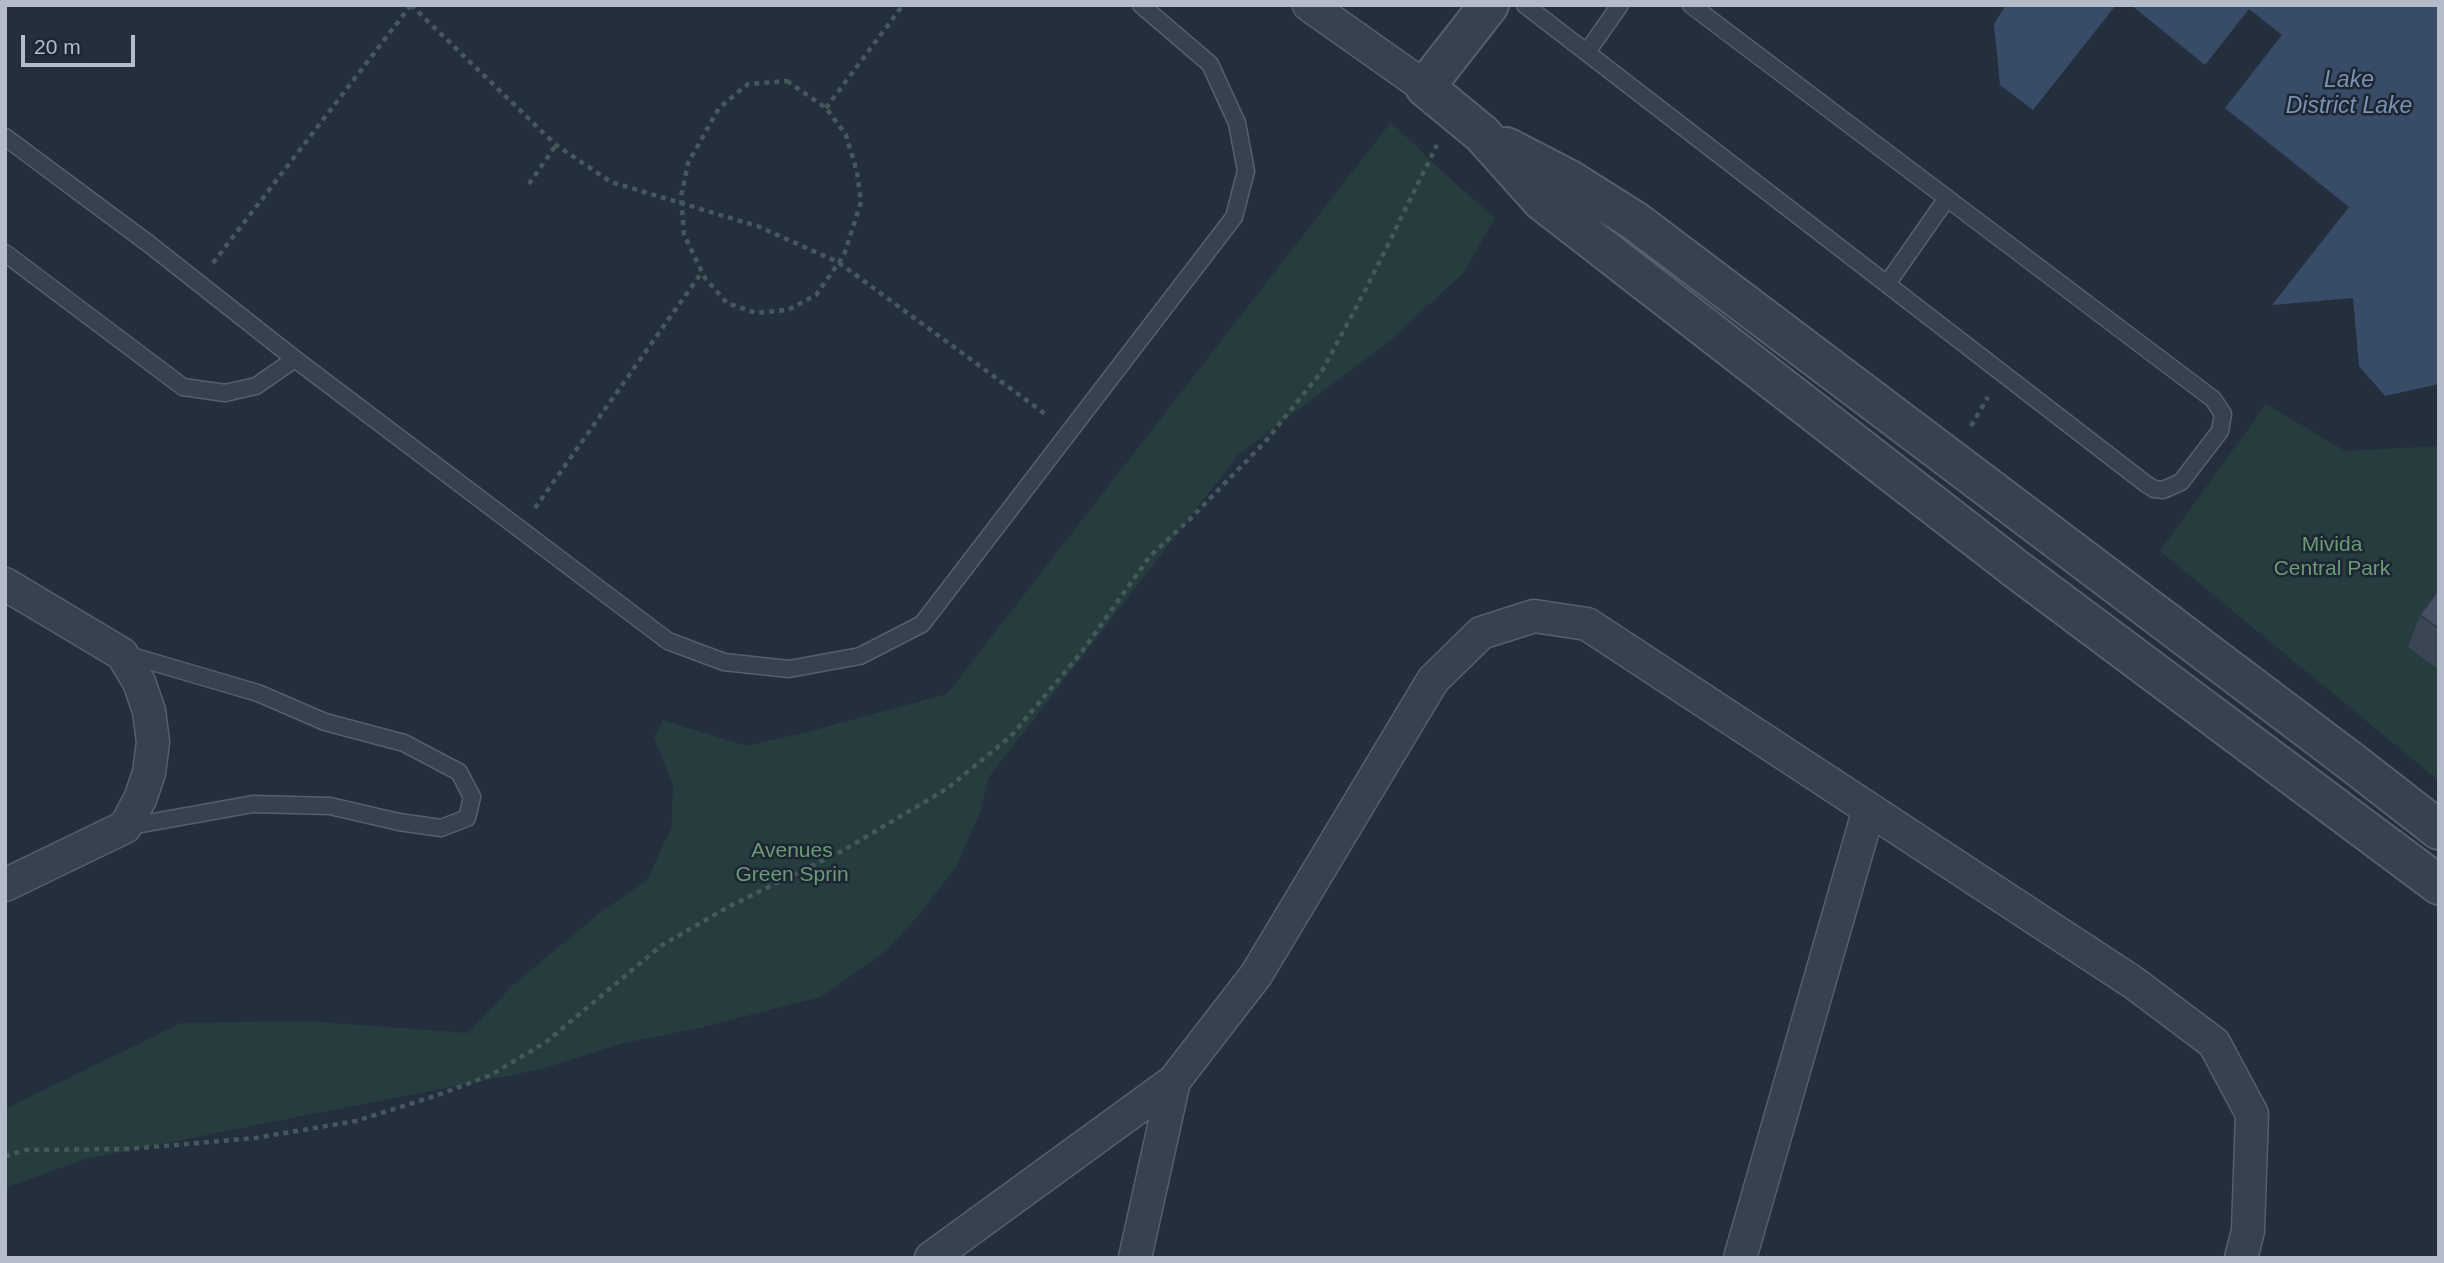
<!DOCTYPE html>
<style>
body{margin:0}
#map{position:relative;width:2444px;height:1263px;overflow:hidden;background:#242f3e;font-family:Arial,sans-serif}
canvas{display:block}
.frame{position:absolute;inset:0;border:7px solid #b4bcc9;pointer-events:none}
.scale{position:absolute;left:21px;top:35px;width:114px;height:32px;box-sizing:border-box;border:4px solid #b4bcc9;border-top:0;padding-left:9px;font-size:21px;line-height:24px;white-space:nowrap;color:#b4bcc9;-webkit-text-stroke:5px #1d2633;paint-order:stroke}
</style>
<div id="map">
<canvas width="2444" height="1263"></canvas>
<div class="frame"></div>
<div class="scale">20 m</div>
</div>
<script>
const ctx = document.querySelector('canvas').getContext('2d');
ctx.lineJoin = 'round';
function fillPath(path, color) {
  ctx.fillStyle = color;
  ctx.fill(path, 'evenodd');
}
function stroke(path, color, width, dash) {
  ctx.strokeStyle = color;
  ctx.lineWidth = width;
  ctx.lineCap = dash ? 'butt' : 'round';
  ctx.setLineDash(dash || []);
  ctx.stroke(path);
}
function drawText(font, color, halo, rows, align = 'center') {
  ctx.font = font + ' Arial,sans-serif';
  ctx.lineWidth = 5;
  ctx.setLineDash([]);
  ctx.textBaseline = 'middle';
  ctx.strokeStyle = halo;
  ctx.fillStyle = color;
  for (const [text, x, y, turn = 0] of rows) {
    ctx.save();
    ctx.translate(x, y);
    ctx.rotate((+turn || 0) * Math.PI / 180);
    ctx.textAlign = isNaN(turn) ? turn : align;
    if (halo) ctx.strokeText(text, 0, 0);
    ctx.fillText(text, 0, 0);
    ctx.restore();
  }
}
fillPath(new Path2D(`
 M1391 122 1448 177 1495 218 1464 272 1391 340 1238 455 989 777 980 812 957 866 917 917 887 950 821 997 699 1028 620 1044 542 1069 85 1159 5 1188V1109L181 1023 307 1021 468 1033 514 984 601 912 647 880 671 828 672 815 673 785 654 738 663 720 746 746 807 732 947 694Z
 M2266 404 2345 451 2439 446V781L2160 551Z`), '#263c3f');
fillPath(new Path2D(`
 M2006 5H2116L2033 110 2000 85 1994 24Z
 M2131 5H2439V384L2385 396 2359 366 2353 298 2272 305 2349 207 2225 108 2282 35 2249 9 2205 65Z`), '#394c67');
const service = new Path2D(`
 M1525 5 2146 484 2154 489 2163 490 2181 482 2220 431 2223 414 2213 399 1691 5
 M1587 52 1620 5
 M5 137 149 244 295 359 668 641 724 662 789 669 860 656 922 624 1234 217 1246 171 1237 123 1210 64 1141 5
 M5 253 183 387 225 393 256 386 295 359
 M1887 284 1947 198
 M125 654 258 693 325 722 404 743 459 772 472 797 467 818 441 828 399 822 330 806 253 804 125 827`);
const minor = new Path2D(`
 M1309 5 1425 87
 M5 584 122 654 139 682 149 711 153 742 149 773 140 799 125 827 5 885
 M931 1258 1174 1081
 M1135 1258 1174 1081 1256 975 1433 680 1481 633 1534 616 1587 624 2134 983 2214 1043 2252 1114 2248 1231 2241 1258
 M1740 1258 1869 809`);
const tertiary = new Path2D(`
 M1489 5 1425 87 1482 134 1542 201 2016 569 2439 885
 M1506 147 1570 180 1635 221 2353 763 2439 830`);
stroke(service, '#565f6c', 19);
stroke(minor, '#565f6c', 35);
stroke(tertiary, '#565f6c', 42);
stroke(new Path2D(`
 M411 5 556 145 611 182 757 226 838 262 1048 416
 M787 81 826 108 846 135 857 172 861 202 844 255 816 295 788 310 756 313 727 303 705 278 684 235 681 197 688 163 719 108 748 84Z
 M826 108 903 5
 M529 184 556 145
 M213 263 411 5
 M1971 426 1988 397
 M535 508 702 272
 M5 1156 26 1150 129 1149 255 1138 356 1121 435 1096 491 1075 546 1042 662 945 730 906 842 851 948 788 1011 736 1081 653 1150 556 1189 520 1265 442 1322 371 1367 287 1437 145`), '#44595c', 4.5, [5, 5]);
stroke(service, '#38414e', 16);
stroke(minor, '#38414e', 32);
stroke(tertiary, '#38414e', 38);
fillPath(new Path2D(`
 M2439 589V670L2408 647 2420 615Z`), '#3b4654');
const building = new Path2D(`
 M2439 589V629L2420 615Z`);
fillPath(building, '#455162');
stroke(building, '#303945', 2);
drawText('21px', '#6b9a76', '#1d2633', [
 ["Mivida",2332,545],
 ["Central Park",2332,569],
 ["Avenues",792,851],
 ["Green Sprin",792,875]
]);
drawText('italic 23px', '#7c92b1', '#1d2633', [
 ["Lake",2349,81],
 ["District Lake",2349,107]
]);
</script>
